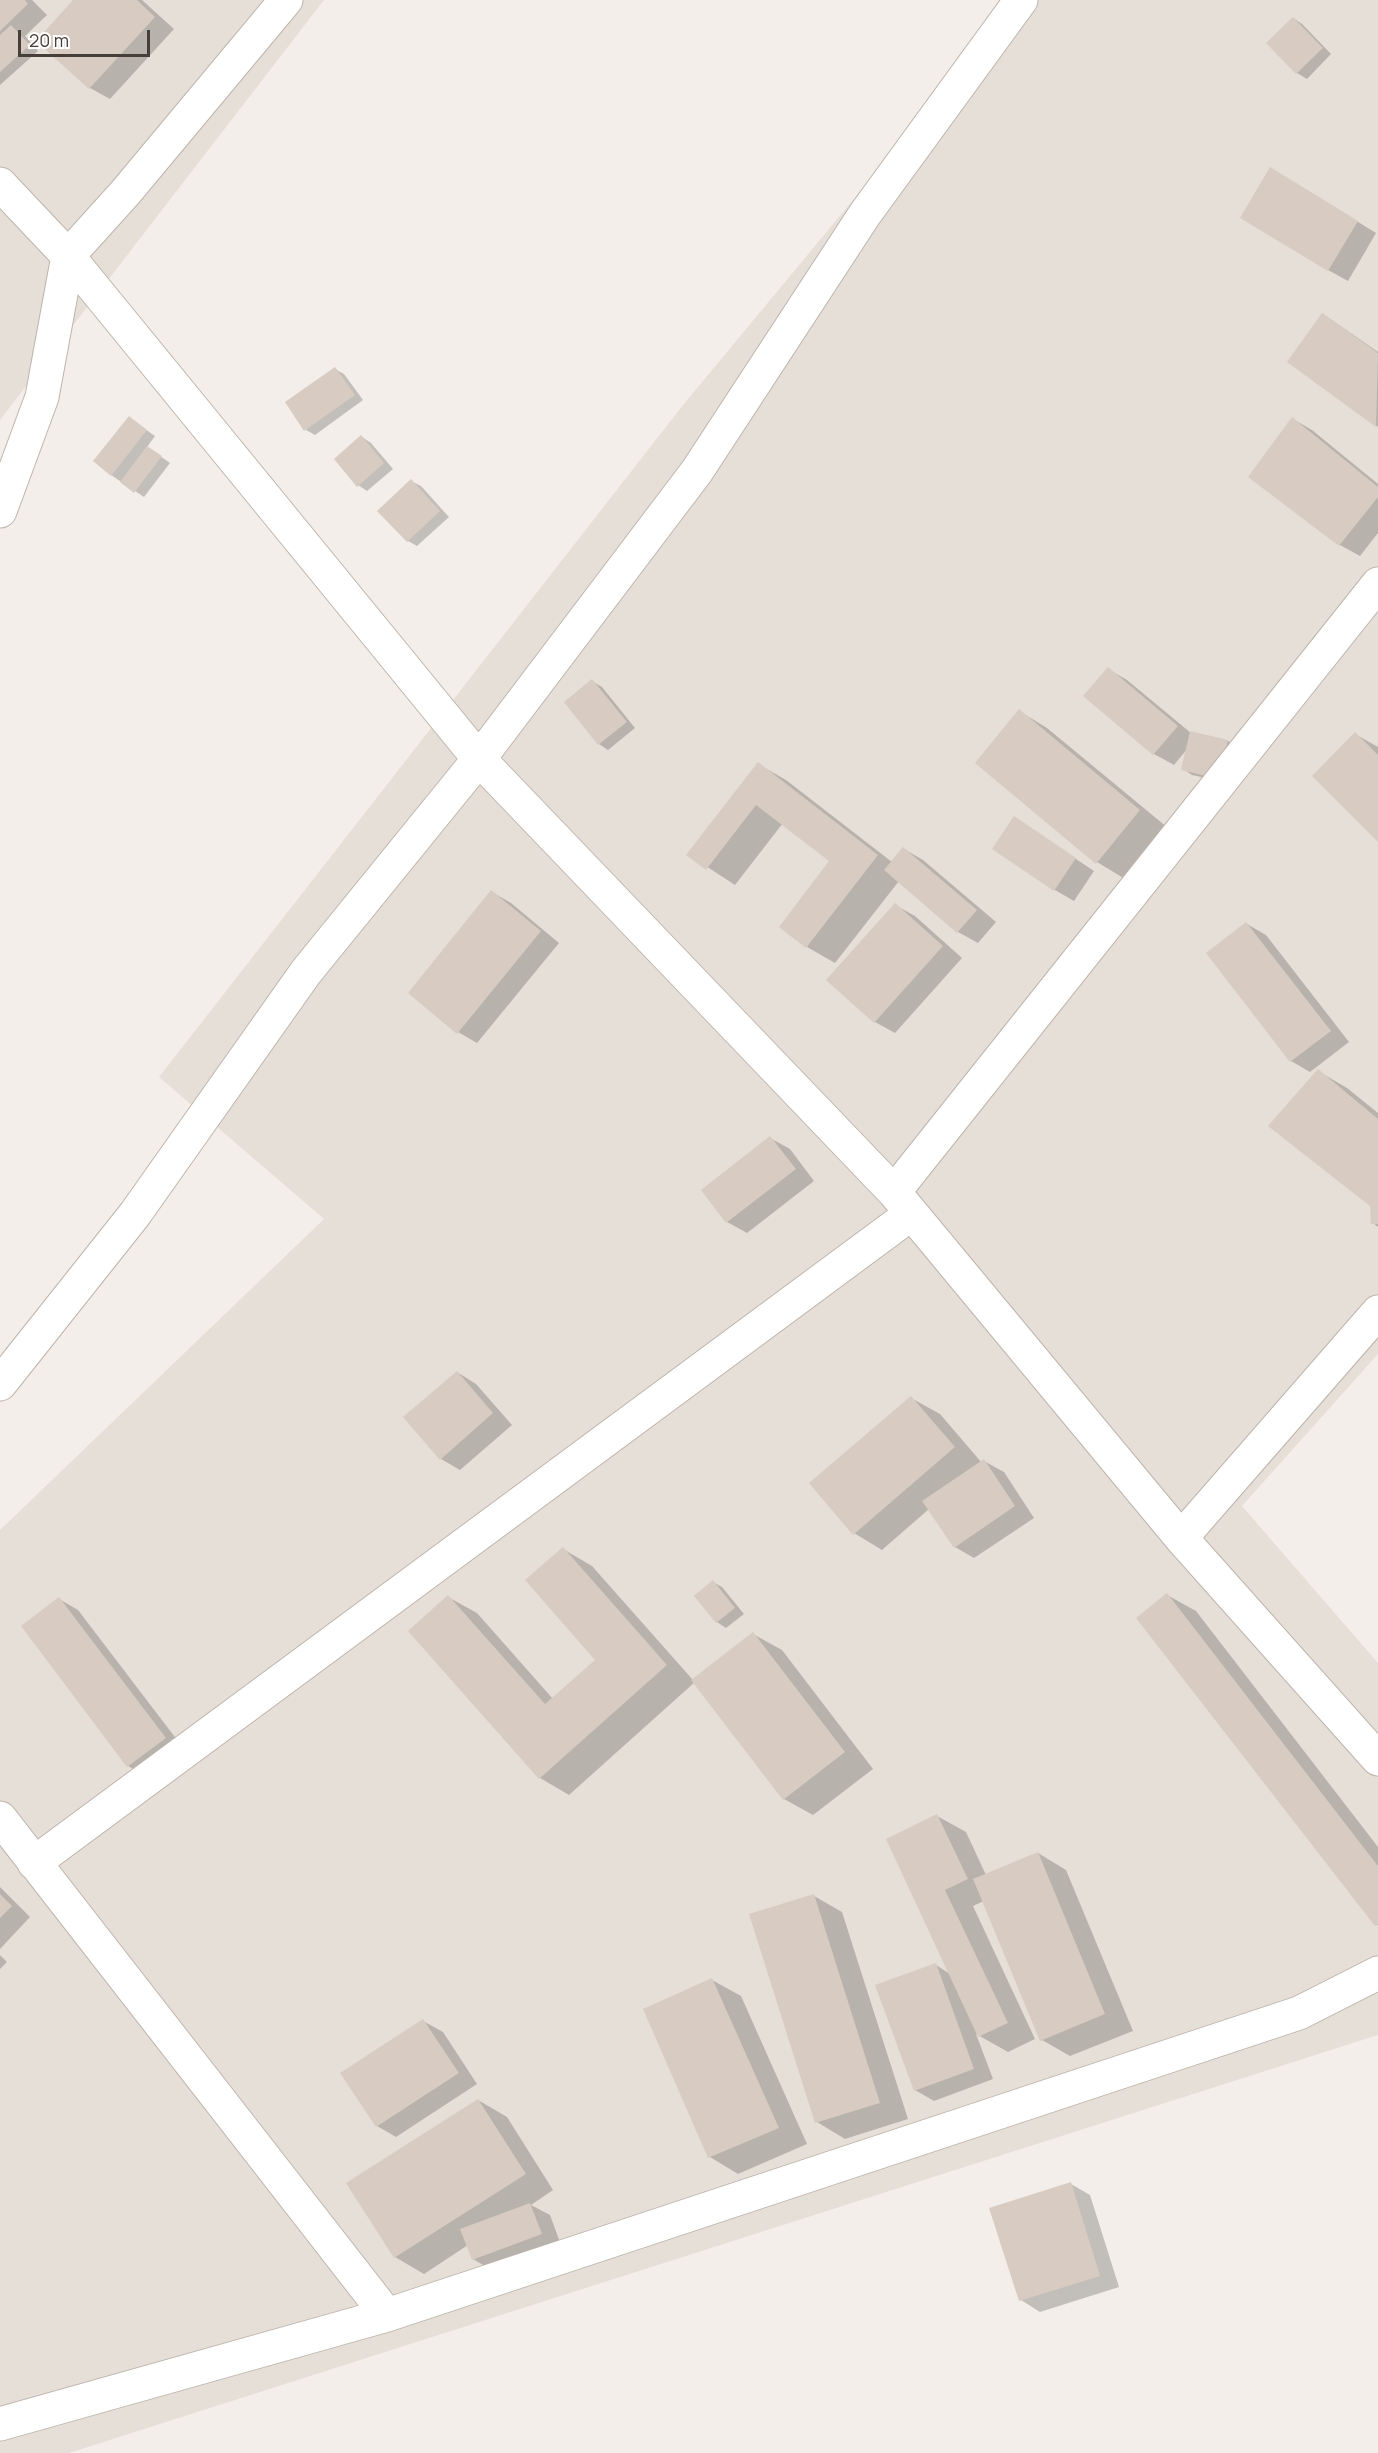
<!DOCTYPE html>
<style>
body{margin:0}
#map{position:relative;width:1378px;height:2453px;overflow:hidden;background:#f3eee9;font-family:Manrope,sans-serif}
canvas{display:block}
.scale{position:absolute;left:18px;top:30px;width:132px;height:27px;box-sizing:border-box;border:3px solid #463e38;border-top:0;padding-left:8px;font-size:18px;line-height:21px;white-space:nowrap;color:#463e38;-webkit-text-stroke:4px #fff;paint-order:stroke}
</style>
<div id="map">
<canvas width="1378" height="2453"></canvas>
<div class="scale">20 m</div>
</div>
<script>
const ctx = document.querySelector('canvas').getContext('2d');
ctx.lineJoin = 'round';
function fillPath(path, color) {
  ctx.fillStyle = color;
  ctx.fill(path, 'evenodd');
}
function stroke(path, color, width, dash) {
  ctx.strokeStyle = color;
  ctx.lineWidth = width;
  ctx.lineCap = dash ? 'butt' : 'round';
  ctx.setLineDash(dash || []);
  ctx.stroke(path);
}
fillPath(new Path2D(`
 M0 0H324L0 420Z
 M1019 0H1378V1354L1242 1506 1378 1663V2035L69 2453H0V1530L324 1219 159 1077 683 405Z`), '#e6dfd7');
fillPath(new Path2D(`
 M0 0H32L47 15 25 36 38 51 0 85Z
 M76 0H142L174 29 110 99 90 88 38 41Z
 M1293 18 1302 24 1331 54 1307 79 1297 73 1268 43Z
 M1290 180 1376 233 1348 281 1328 270Z
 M1323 314 1378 352V427L1289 362Z
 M335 369 344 374 363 400 315 435 306 430Z
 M129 418 155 436 147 447 170 463 144 497 111 475Z
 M1293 419 1312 430 1378 484V533L1360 556 1340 545 1250 476Z
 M362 437 371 443 393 469 367 491 358 485Z
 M411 481 421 486 449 517 417 546 408 541Z
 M1108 669 1127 680 1191 733 1228 741 1237 747 1228 783 1192 775 1183 769 1188 748 1174 765 1154 754 1085 696Z
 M592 681 602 687 635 728 608 750 599 744 566 703Z
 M1019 711 1047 728 1168 828 1125 879 1097 862Z
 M1355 734 1378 747V840Z
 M758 764 786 780 892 862 904 849 923 860 996 922 978 943 958 932 899 881 835 963 807 947 831 861 783 823 735 885 689 855Z
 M1014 818 1094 871 1074 901 1055 890Z
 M492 892 511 903 559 943 477 1043 458 1032Z
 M895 905 915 916 962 958 895 1033 875 1022 828 980Z
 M1247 924 1266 935 1349 1042 1310 1072 1291 1061Z
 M1318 1071 1347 1088 1378 1113V1227L1373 1223 1372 1205Z
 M770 1138 790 1149 814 1181 747 1233 727 1222Z
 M457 1372 476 1384 512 1425 460 1470 441 1459Z
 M911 1398 940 1414 982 1463 984 1461 1004 1472 1034 1518 974 1558 955 1547 929 1509 882 1550 854 1533Z
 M563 1549 592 1566 693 1680 753 1634 782 1650 873 1769 813 1815 784 1799 695 1682 569 1795 540 1778 410 1631 448 1597 477 1613 553 1699 598 1660Z
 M713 1582 722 1587 744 1614 726 1628 717 1622 696 1596Z
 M1167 1595 1196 1611 1378 1847V1926Z
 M59 1599 78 1610 184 1749 147 1777 128 1766Z
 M937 1816 966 1832 986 1875 1038 1853 1066 1870 1133 2031 1070 2056 1042 2040 984 1901 973 1906 1035 2039 1008 2052 976 2034 993 2079 934 2101 915 2090 936 1965 950 1974Z
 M0 1887 30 1917 0 1949Z
 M814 1896 842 1912 908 2119 845 2139 817 2122Z
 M0 1955 7 1962 0 1969Z
 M712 1980 741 1996 807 2144 738 2174 710 2157Z
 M423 2021 443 2032 477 2084 396 2137 377 2126Z
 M478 2100 507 2117 553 2190 531 2205 550 2215 561 2245 493 2271 473 2259 468 2245 424 2274 395 2257 348 2184Z
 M1071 2184 1090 2195 1119 2287 1040 2312 1021 2300Z`), '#0003');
fillPath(new Path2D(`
 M0 0H25L28 4 0 31Z
 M73 0H137L155 17 89 89 36 41Z
 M1293 17 1323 48 1296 74 1266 43Z
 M11 25 30 45 0 72V35Z
 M1270 167 1358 221 1328 271 1240 218Z
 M1322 313 1378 353 1376 427 1287 362Z
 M335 367 355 395 304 431 285 402Z
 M129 416 147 430 111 476 93 461Z
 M1292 417 1378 487V497L1339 546 1248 477Z
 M361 435 384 463 357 487 334 459Z
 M147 446 162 456 134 493 120 482Z
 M411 479 440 511 407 542 377 511Z
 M1108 667 1178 726 1153 755 1083 696Z
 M592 679 627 722 598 745 564 702Z
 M1019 709 1140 810 1096 864 975 763Z
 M1190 731 1228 740 1219 779 1181 770Z
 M1355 732 1378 755V842L1312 776Z
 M758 762 878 855 806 948 779 927 829 861 756 805 706 870 686 855Z
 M1014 816 1076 858 1054 891 992 849Z
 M903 847 977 910 957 933 884 870Z
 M491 890 541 931 457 1034 408 993Z
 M895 903 943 946 874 1023 826 980Z
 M1246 922 1331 1031 1290 1062 1206 953Z
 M1318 1069 1378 1119V1224H1371L1370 1206 1268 1126Z
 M770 1136 796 1169 726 1223 701 1190Z
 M457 1371 493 1413 440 1460 403 1417Z
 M911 1396 955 1447 853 1535 809 1483Z
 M984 1459 1015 1506 954 1548 922 1501Z
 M563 1547 667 1665 539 1779 408 1631 448 1595 545 1704 595 1660 525 1580Z
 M713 1580 735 1608 716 1623 694 1596Z
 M1167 1593 1378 1866V1924L1375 1926 1136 1618Z
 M59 1597 166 1738 127 1767 21 1626Z
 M753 1632 845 1752 783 1800 691 1680Z
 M937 1814 968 1879 945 1890 1008 2023 978 2037 886 1839Z
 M1038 1852 1105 2014 1040 2041 973 1879Z
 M0 1894 12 1906 0 1918Z
 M814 1894 880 2103 815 2123 749 1914Z
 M936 1963 974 2069 914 2091 875 1985Z
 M712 1978 779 2128 708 2158 643 2009Z
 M423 2019 459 2073 376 2127 340 2073Z
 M478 2099 526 2174 394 2258 346 2183Z
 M1071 2182 1100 2276 1019 2301 989 2208Z
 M530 2203 542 2234 472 2260 460 2229Z`), '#d7cbc2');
const minor = new Path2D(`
 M0 184 68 256 479 759 894 1192 1181 1538 1378 1759
 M0 511 42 397 68 256 125 193 286 0
 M894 1192 1378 584
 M0 1384 135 1214 306 972 479 759 697 471 865 214 1021 0
 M1181 1538 1378 1312
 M0 1818 387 2315
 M34 1863 911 1214
 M0 2424 387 2315 1299 2013 1378 1973`);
stroke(minor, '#beb4ac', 35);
stroke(minor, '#fff', 33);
</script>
